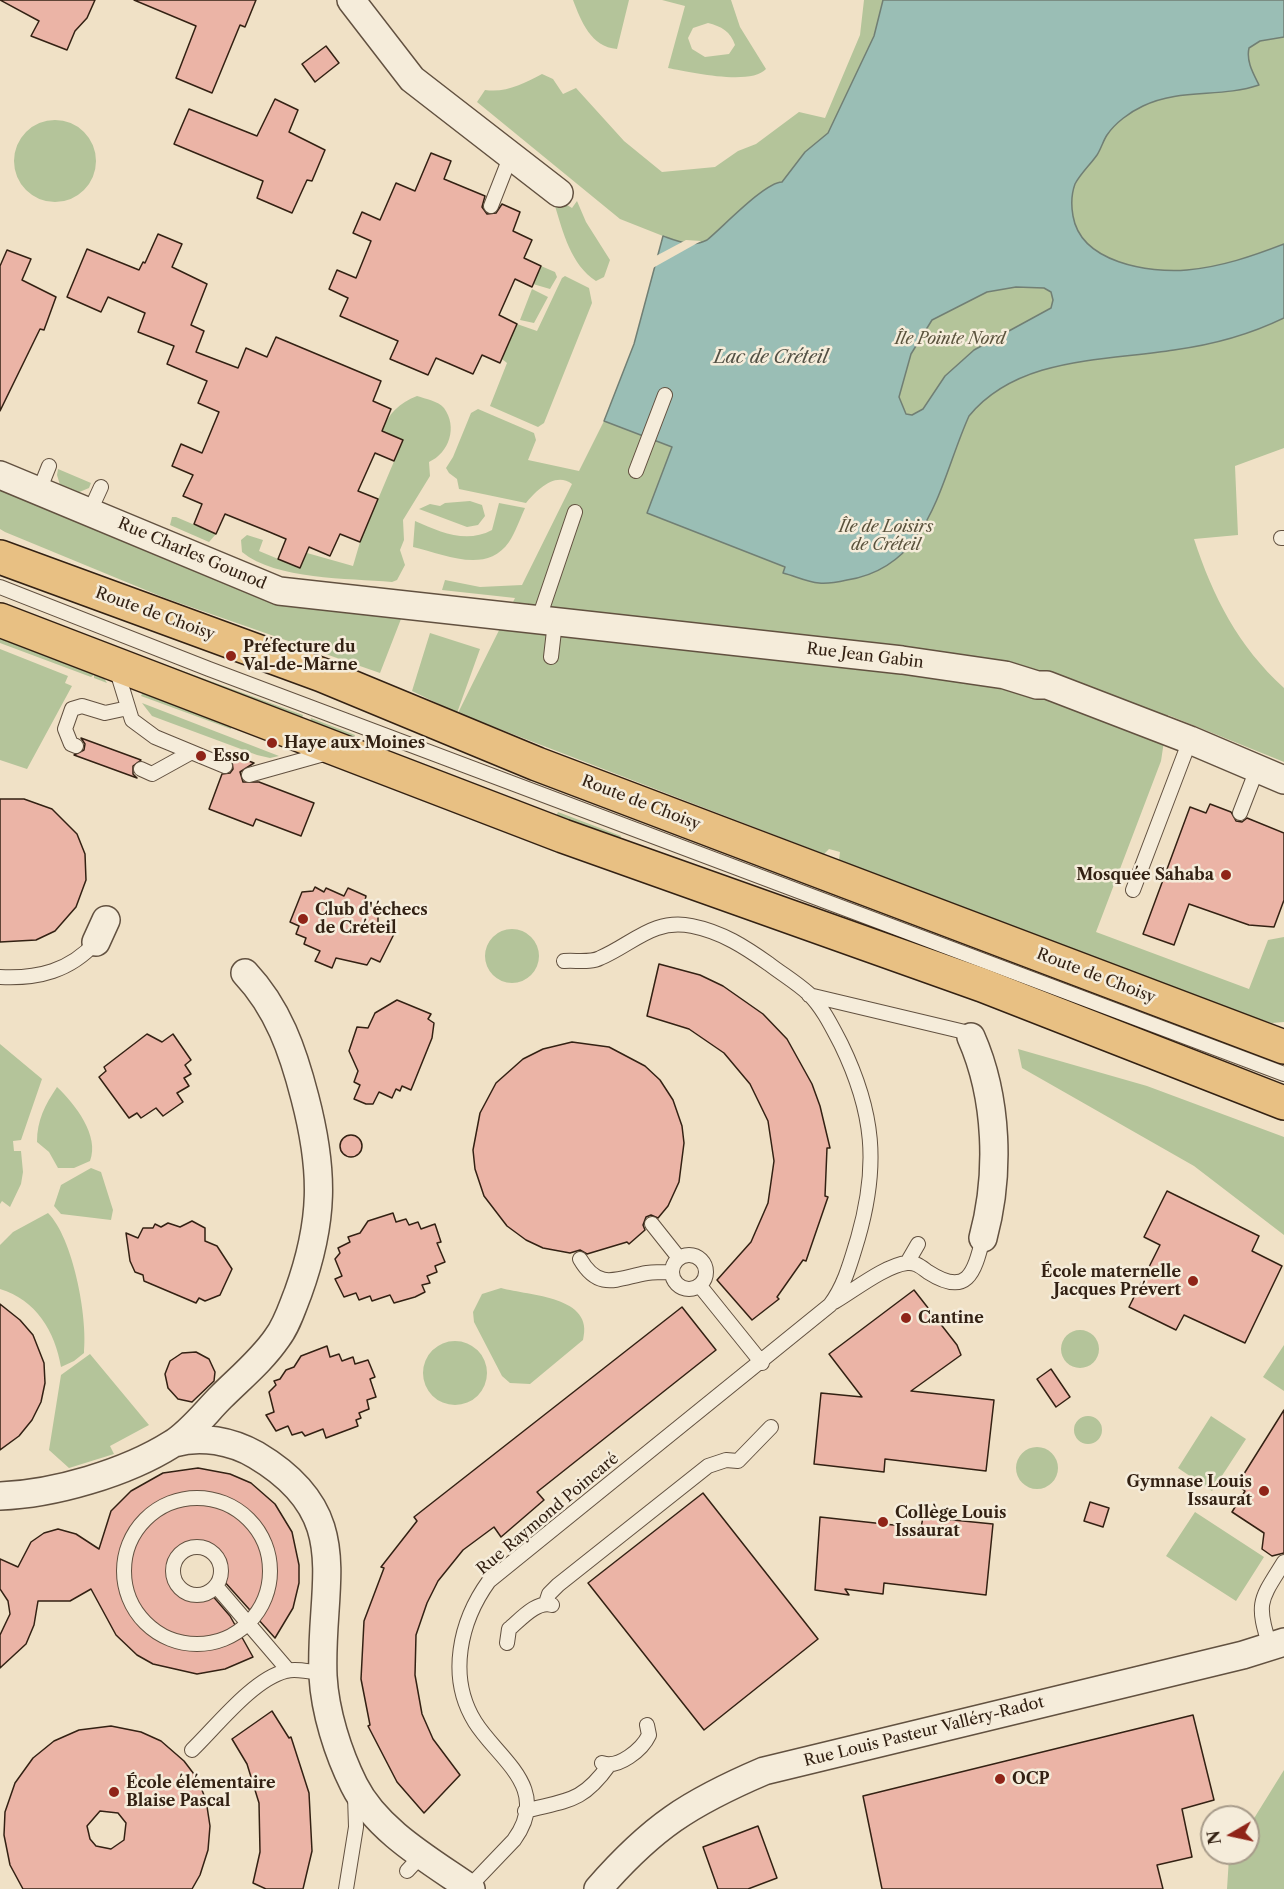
<!DOCTYPE html>
<meta charset="utf-8">
<style>
body{margin:0}
#map{position:relative;width:1284px;height:1889px;overflow:hidden;background:#f0e1c6;font-family:"Libre Caslon Text",serif}
canvas{display:block}
.north{position:absolute;left:1200px;top:1805px;width:60px;height:60px;box-sizing:border-box;background:#f5ecda;border:2px solid #a79b8a;border-radius:50%;rotate:261deg;font-size:16px;font-weight:700;line-height:24px;text-align:center;color:#332113}
.north::after{content:'';display:block;margin:auto;width:21px;height:27px;background:#8f2418;clip-path:polygon(50% 0,100% 100%,50% 72%,0 100%)}
</style>
<div id="map">
<canvas width="1284" height="1889"></canvas>
<div class="north">N</div>
</div>
<script>
const ctx = document.querySelector('canvas').getContext('2d');
ctx.lineJoin = 'round';
function fillPath(path, color) {
  ctx.fillStyle = color;
  ctx.fill(path, 'evenodd');
}
function stroke(path, color, width, dash) {
  ctx.strokeStyle = color;
  ctx.lineWidth = width;
  ctx.lineCap = dash ? 'butt' : 'round';
  ctx.setLineDash(dash || []);
  ctx.stroke(path);
}
function drawText(font, color, halo, rows, align = 'center') {
  ctx.font = font + ' "Libre Caslon Text",serif';
  ctx.lineWidth = 5;
  ctx.setLineDash([]);
  ctx.textBaseline = 'middle';
  ctx.strokeStyle = halo;
  ctx.fillStyle = color;
  for (const [text, x, y, turn = 0] of rows) {
    ctx.save();
    ctx.translate(x, y);
    ctx.rotate((+turn || 0) * Math.PI / 180);
    ctx.textAlign = isNaN(turn) ? turn : align;
    if (halo) ctx.strokeText(text, 0, 0);
    ctx.fillText(text, 0, 0);
    ctx.restore();
  }
}
fillPath(new Path2D(`
 M573 0H629L617 49C591 47 581 21 573 0Z
 M662 0H731L740 27 766 69C751 86 689 72 668 68L685 6ZM708 23C721 26 731 32 735 45L729 54 705 57 692 49 688 38 693 28Z
 M864 0H1284V448L1235 466 1238 535 1194 539C1213 597 1238 646 1284 688V762L1168 715 1161 761 1096 932 1249 989 1268 940 1284 937V1022L1272 1023 1253 1017 839 860 840 852 829 849 824 854 458 713 515 598 442 590 445 580 480 587 522 585 572 484C555 471 536 491 526 503L459 489 457 479 449 473 446 468 453 457 471 413 478 409 534 433 536 440 528 460 579 471 604 421 634 344 663 236 620 219 477 102 485 90C506 93 523 84 542 74L553 79 563 94 576 88 624 141 662 172 715 167 738 151 756 144 799 112 825 118 860 35Z
 M14 161a41 41 0 1 1 82 0a41 41 0 1 1-82 0Z
 M559 200 572 208 577 201 586 222 610 260 604 277 596 281C571 265 563 232 555 206Z
 M541 266 555 272 557 277 550 289 533 284Z
 M565 276 589 288 592 303 544 423 538 427 490 406 507 363 502 359 517 324 537 331 562 278Z
 M532 289 548 297 534 323 520 320Z
 M417 396C426 399 438 401 444 408 458 427 449 453 429 462L430 476 403 520 404 540 400 550 405 565 397 580 392 582C348 578 276 580 242 552L241 540 247 535 263 540 259 551 300 568 307 553 353 566 360 542 403 440 382 431C389 413 399 403 417 396Z
 M58 469 91 483 89 488 77 493 60 485 57 475Z
 M0 490 254 596 288 606 401 619 380 673 165 598 5 532 0 529Z
 M470 501 482 505 485 516 478 525 467 527 419 509 430 504 440 506 445 503Z
 M499 503 525 508C520 519 515 533 509 542 486 575 444 554 413 547L415 521C440 532 466 544 492 530Z
 M172 517H176L216 534 209 542 170 525Z
 M0 631 98 668 107 683 94 678V675L91 677 0 643Z
 M430 633 480 649 457 713 412 691Z
 M0 649 68 676 65 683 72 686 27 769 0 760Z
 M131 652 303 715 300 724 129 659Z
 M145 688 233 723 231 729 141 696Z
 M142 703 279 756 270 758 257 755 152 716Z
 M311 718 355 735 352 744 308 728Z
 M558 812 621 836 618 843 554 821Z
 M485 956a27 27 0 1 1 54 0a27 27 0 1 1-54 0Z
 M0 1044 42 1079 21 1140 13 1141 14 1151H21L23 1172 21 1184 10 1207 2 1201 0 1204Z
 M1018 1049 1147 1086 1284 1137V1235L1194 1166 1022 1068Z
 M57 1087C75 1104 100 1136 90 1161L74 1168H58L49 1152 37 1142C37 1120 45 1105 57 1087Z
 M91 1168 101 1172 113 1210 111 1220 61 1214 54 1206 61 1185Z
 M48 1213C73 1238 88 1317 84 1353L74 1361 61 1367C55 1331 36 1300 0 1289V1245L13 1232Z
 M501 1288C530 1296 595 1296 583 1340L530 1384 510 1383 502 1376 474 1322 473 1312 482 1294Z
 M1061 1349a19 19 0 1 1 38 0a19 19 0 1 1-38 0Z
 M423 1373a32 32 0 1 1 64 0a32 32 0 1 1-64 0Z
 M1284 1345V1391L1263 1377Z
 M90 1354 149 1425 110 1446 114 1454 69 1468 49 1450 61 1375Z
 M1211 1416 1246 1439 1212 1491 1178 1468Z
 M1074 1430a14 14 0 1 1 28 0a14 14 0 1 1-28 0Z
 M1016 1468a21 21 0 1 1 42 0a21 21 0 1 1-42 0Z
 M1195 1512 1264 1557 1236 1601 1166 1556Z
 M1284 1770V1889H1227L1229 1858 1233 1853H1248V1828Z`), '#b4c49a');
const water = new Path2D(`
 M883 0H1284V37L1260 41 1249 48C1246 61 1253 73 1259 85 1221 98 1180 88 1143 106 1130 112 1115 123 1107 135 1103 141 1101 149 1097 155 1090 165 1081 173 1075 184 1071 195 1071 205 1073 216 1081 263 1149 273 1187 270 1221 267 1253 256 1284 244V318C1249 335 1212 345 1174 350 1106 361 1018 356 969 416 940 480 931 567 847 580 838 582 828 584 819 583 807 582 795 576 783 573L785 567 647 513 672 447 604 421 634 344 663 236C677 241 692 248 707 240 722 228 765 182 782 182L805 152 828 133 874 36ZM1016 287 1044 288 1051 292 1053 300 1051 308 974 350 945 376 923 409 912 415 906 414 899 397 911 354 932 320 987 292Z`);
fillPath(water, '#9abeb5');
stroke(water, '#717f74', 1.5);
fillPath(new Path2D(`
 M686 240 701 241 651 269 654 257Z`), '#f0e1c6');
const building = new Path2D(`
 M0 0H95L87 18 75 31 67 50 31 36 39 21Z
 M134 0H256L245 27 240 25 212 93 176 78 196 26Z
 M326 46 339 63 315 82 302 64Z
 M275 99 298 110 289 132 325 150 312 181 307 180 292 213 257 198 263 181 174 144 189 109 257 136Z
 M431 153 451 161 444 179 485 196 482 207 487 214 496 213 502 204 520 212 513 231 532 240 524 258 541 266 532 287 515 279 499 315 517 324 500 363 482 355 473 374 436 358 428 375 390 359 398 341 340 316 348 298 329 289 337 270 356 278 371 241 353 233 362 212 380 220 396 183 415 191Z
 M158 234 182 244 172 267 207 284 191 325 204 331 196 352 238 368 246 348 267 357 276 337 381 381 373 401 391 409 382 431 403 440 394 461 375 453 358 491 378 499 360 542 340 534 330 556 309 547 300 568 278 559 286 539 267 531 225 514 216 534 194 524 202 504 183 496 193 475 172 466 181 444 202 453 219 412 198 403 207 381 167 364 174 346 138 332 145 313 108 297 101 312 67 297 87 249 139 270 143 262 145 263Z
 M7 250 31 259 22 280 56 297 44 330 40 329 0 411V266Z
 M81 738 141 760 133 766V774L137 778 74 755 84 750 85 744Z
 M230 754 254 763 240 772 243 782H259L314 803 301 836 256 819 253 826 209 809 222 774 230 773 233 769 232 761 229 758Z
 M0 799H24L52 809 77 834 85 854 86 880 76 907 55 931 36 940 0 942Z
 M1210 804 1231 812 1236 821 1242 822 1247 818 1284 833V900L1274 927 1249 925 1189 904 1174 945 1143 934 1190 807 1206 813Z
 M315 887 324 892 326 888 344 896 348 888 366 896 365 901 378 911V923L396 930 380 962 371 958 367 965 336 958 332 968 315 961 320 951 304 944 306 938 296 934 299 926 290 922 302 892 313 891Z
 M659 964 700 975 723 986 763 1014 787 1039 812 1084 820 1106 830 1148H827L825 1196 828 1197 806 1261 803 1260 777 1297 779 1299 752 1320 717 1280 751 1242 768 1203 774 1161 768 1121 750 1084 724 1053 689 1029 647 1016Z
 M397 1000 431 1014 428 1019 434 1023 432 1038 411 1090 402 1086 400 1091 396 1089 392 1098 379 1092 373 1104H366L354 1099 360 1085 354 1082 358 1071 349 1051 357 1027 368 1028 375 1013Z
 M147 1034 162 1042 173 1034 191 1060 185 1065 191 1074 184 1078 189 1086 177 1093 183 1102 163 1116 156 1108 141 1118 137 1113 129 1118 99 1077 106 1071 104 1067Z
 M572 1042 609 1047 645 1066 660 1080 673 1100 682 1126 684 1143 679 1182 668 1206 658 1218 651 1215 646 1217 643 1225 645 1230 629 1244 627 1242 587 1254 580 1250 570 1253 543 1248 526 1240 507 1226 484 1196 475 1169 473 1150 480 1113 496 1083 523 1059 543 1049Z
 M340 1146a11 11 0 1 1 22 0a11 11 0 1 1-22 0Z
 M1167 1191 1259 1236 1252 1251 1282 1266 1245 1343 1184 1315 1176 1330 1129 1307 1160 1245 1144 1237Z
 M393 1213 396 1222 406 1219 409 1225 418 1222 421 1229 435 1224 441 1242 437 1243 445 1262 435 1266 437 1272 427 1276 430 1283 422 1285 425 1292 415 1297 394 1303 390 1295 372 1301 370 1296 359 1300 356 1293 344 1297 335 1279 342 1276 335 1259 340 1253 338 1248 350 1242 348 1237 360 1233 368 1221Z
 M192 1221 205 1228V1241L217 1246 232 1269 220 1295 205 1301 199 1298 196 1303 144 1281 143 1275 135 1272 130 1261 126 1233 138 1238 143 1228H153L155 1224 161 1227 168 1223 180 1227Z
 M914 1290 957 1345 961 1355 911 1391 994 1400 986 1471 885 1459 884 1472 814 1464 821 1393 862 1397 829 1354Z
 M0 1304 20 1320 33 1335 44 1363 45 1383 41 1402 32 1420 19 1436 0 1450Z
 M682 1307 716 1350 537 1492 544 1500 501 1537 494 1527 463 1550 438 1581 427 1603 416 1635 415 1675 422 1714 433 1739 460 1775 424 1813 397 1782 368 1726 370 1725 361 1679 364 1621 384 1568 381 1567 417 1521 414 1517Z
 M327 1346 330 1357 339 1354 342 1361 353 1357 355 1364 368 1360 375 1377 370 1379 376 1397 367 1400 369 1409 359 1413 361 1418 356 1420 358 1426 326 1438 323 1429 305 1436 302 1432 292 1435 288 1426 276 1431 266 1415 274 1412 269 1392 276 1385 274 1381 280 1379 286 1370 294 1367 301 1356Z
 M196 1352 209 1359 215 1372 214 1381 192 1402 178 1399 168 1388 165 1374 170 1361 182 1353Z
 M1051 1369 1070 1397 1056 1407 1037 1379Z
 M1284 1410V1553L1272 1556 1262 1549 1264 1533 1232 1512 1245 1491 1237 1485Z
 M198 1468 230 1474 251 1483 275 1504 292 1532 299 1565V1583L293 1608 275 1638 223 1580 224 1568 219 1554 209 1545 195 1542 182 1546 172 1556 168 1570 171 1584 187 1597 201 1599 211 1594 230 1616 253 1657 225 1669 197 1674 153 1664 137 1655 116 1635 91 1589 70 1601H38L34 1625 26 1644 0 1668V1635L10 1614 8 1601 0 1589V1559L18 1567 31 1542 44 1533 58 1529 76 1534 99 1549 111 1511 131 1491 163 1473Z
 M703 1493 818 1639 704 1730 588 1583Z
 M1090 1502 1109 1508 1103 1527 1084 1521Z
 M820 1517 921 1528 923 1517 993 1524 986 1595 884 1583 883 1594 845 1589 849 1595 815 1590Z
 M272 1711 289 1738 291 1737 309 1793 312 1851 303 1889H266L253 1883 260 1852 259 1803 247 1764 232 1739Z
 M1193 1715 1214 1800 1182 1809 1192 1857 1157 1865 1163 1889H882L863 1796Z
 M111 1726 141 1732 161 1741 184 1761 197 1778 206 1800 210 1826 208 1850 200 1875 192 1889H23L10 1865 4 1835 5 1812 15 1783 33 1758 54 1741 79 1730ZM100 1811 118 1813 126 1823 124 1840 111 1849 96 1846 90 1839 87 1826Z
 M758 1826 777 1878 748 1889H718L703 1847Z`);
fillPath(building, '#ebb4a6');
stroke(building, '#332113', 1.5);
const lane = new Path2D(`
 M491 206 511 155
 M636 471 665 395
 M39 491 49 466
 M90 511 101 487
 M1281 538H1284
 M0 587 209 669 1284 1074
 M538 621 575 512
 M551 657 555 622
 M116 668 132 720 155 737 225 766
 M76 746 71 744 65 729 72 709 82 706 105 713 128 708
 M141 769 152 774 190 753
 M249 775 331 752
 M1240 813 1257 769
 M1133 890 1190 740
 M0 977C38 979 70 971 96 942
 M809 995 969 1033 971 1037
 M652 1224 679 1258
 M672 1272a17 17 0 1 1 34 0a17 17 0 1 1-34 0Z
 M580 1259C599 1292 618 1278 647 1273 655 1272 664 1272 672 1272
 M907 1263 918 1244
 M700 1286 762 1363
 M834 1302C853 1291 886 1265 907 1263 916 1262 921 1267 928 1272 967 1297 974 1274 983 1238
 M124 1571a73 73 0 1 1 146 0a73 73 0 1 1-146 0Z
 M173 1571a24 24 0 1 1 48 0a24 24 0 1 1-48 0Z
 M216 1586 288 1670
 M546 1603 549 1594 558 1585 708 1466 726 1460 738 1461 771 1427
 M507 1643 509 1629C520 1620 537 1600 552 1605
 M1270 1646C1255 1602 1261 1599 1284 1562
 M192 1750C216 1727 253 1679 286 1671 296 1668 312 1672 323 1674
 M602 1763C618 1769 642 1750 649 1735L647 1725
 M525 1811C567 1800 582 1803 609 1765
 M407 1871 421 1856
 M469 1887 514 1840C552 1788 498 1759 475 1722 447 1677 460 1621 489 1581L830 1305C845 1285 851 1261 858 1238 879 1165 874 1112 841 1044 832 1027 823 1008 809 994 797 983 782 974 769 964 745 947 722 932 692 926 653 918 633 944 600 958 591 963 575 960 564 961
 M346 1889 356 1827 355 1796`);
const street = new Path2D(`
 M351 0 412 79 559 193
 M0 475 279 591 902 660 1005 675 1037 685H1047L1190 740 1284 780
 M96 942 106 920
 M971 1037C998 1098 1000 1175 983 1238
 M174 1443C201 1435 232 1441 256 1455 357 1515 319 1582 323 1676 325 1712 338 1753 354 1785 377 1831 431 1861 471 1889
 M0 1496C54 1494 126 1473 172 1444 190 1433 206 1412 221 1397 240 1378 262 1360 277 1338 287 1325 292 1308 298 1293 324 1221 324 1171 305 1098 293 1051 278 1008 245 973
 M598 1889C652 1827 689 1803 764 1771L1243 1655 1284 1642`);
const primary = new Path2D(`
 M0 557 322 675 537 764 1284 1047
 M0 620 563 836 982 985 1284 1103`);
stroke(lane, '#625140', 16);
stroke(street, '#625140', 30);
stroke(primary, '#332113', 36);
stroke(lane, '#f5ecda', 14);
stroke(street, '#f5ecda', 27);
stroke(primary, '#e8c083', 33);
for (const [x, y, r, color] of [
 [231,656,6,"#8f2418"],
 [272,743,6,"#8f2418"],
 [201,756,6,"#8f2418"],
 [1226,875,6,"#8f2418"],
 [303,919,6,"#8f2418"],
 [1193,1281,6,"#8f2418"],
 [906,1318,6,"#8f2418"],
 [1264,1491,6,"#8f2418"],
 [883,1522,6,"#8f2418"],
 [1000,1779,6,"#8f2418"],
 [114,1792,6,"#8f2418"]
]) {
  const dot = new Path2D();
  dot.arc(x, y, r, 0, 2 * Math.PI);
  ctx.fillStyle = color;
  ctx.fill(dot);
  stroke(dot, '#f5ecda', 2);
}
drawText('italic 16px', '#5a523c', '#f5ecda', [
 ["Île Pointe Nord",950,339],
 ["Île de Loisirs",886,527],
 ["de Créteil",886,545]
]);
drawText('16px', '#332113', '#f5ecda', [
 ["Rue Charles Gounod",192,554,23],
 ["Route de Choisy",155,614,20],
 ["Rue Jean Gabin",865,656,7],
 ["Route de Choisy",641,803,21],
 ["Route de Choisy",1096,976,21],
 ["Rue Raymond Poincaré",548,1514,-40],
 ["Rue Louis Pasteur Valléry-Radot",924,1732,-14]
]);
drawText('bold 16px', '#332113', '#f5ecda', [
 ["Préfecture du",243,647],
 ["Val-de-Marne",243,665],
 ["Haye aux Moines",284,743],
 ["Esso",213,756],
 ["Mosquée Sahaba",1214,875,"right"],
 ["Club d'échecs",315,910],
 ["de Créteil",315,928],
 ["École maternelle",1181,1272,"right"],
 ["Jacques Prévert",1181,1290,"right"],
 ["Cantine",918,1318],
 ["Gymnase Louis",1252,1482,"right"],
 ["Issaurat",1252,1500,"right"],
 ["Collège Louis",895,1513],
 ["Issaurat",895,1531],
 ["OCP",1012,1779],
 ["École élémentaire",126,1783],
 ["Blaise Pascal",126,1801]
], 'left');
drawText('italic 18px', '#525044', '#f5ecda', [
 ["Lac de Créteil",771,358]
]);
</script>
